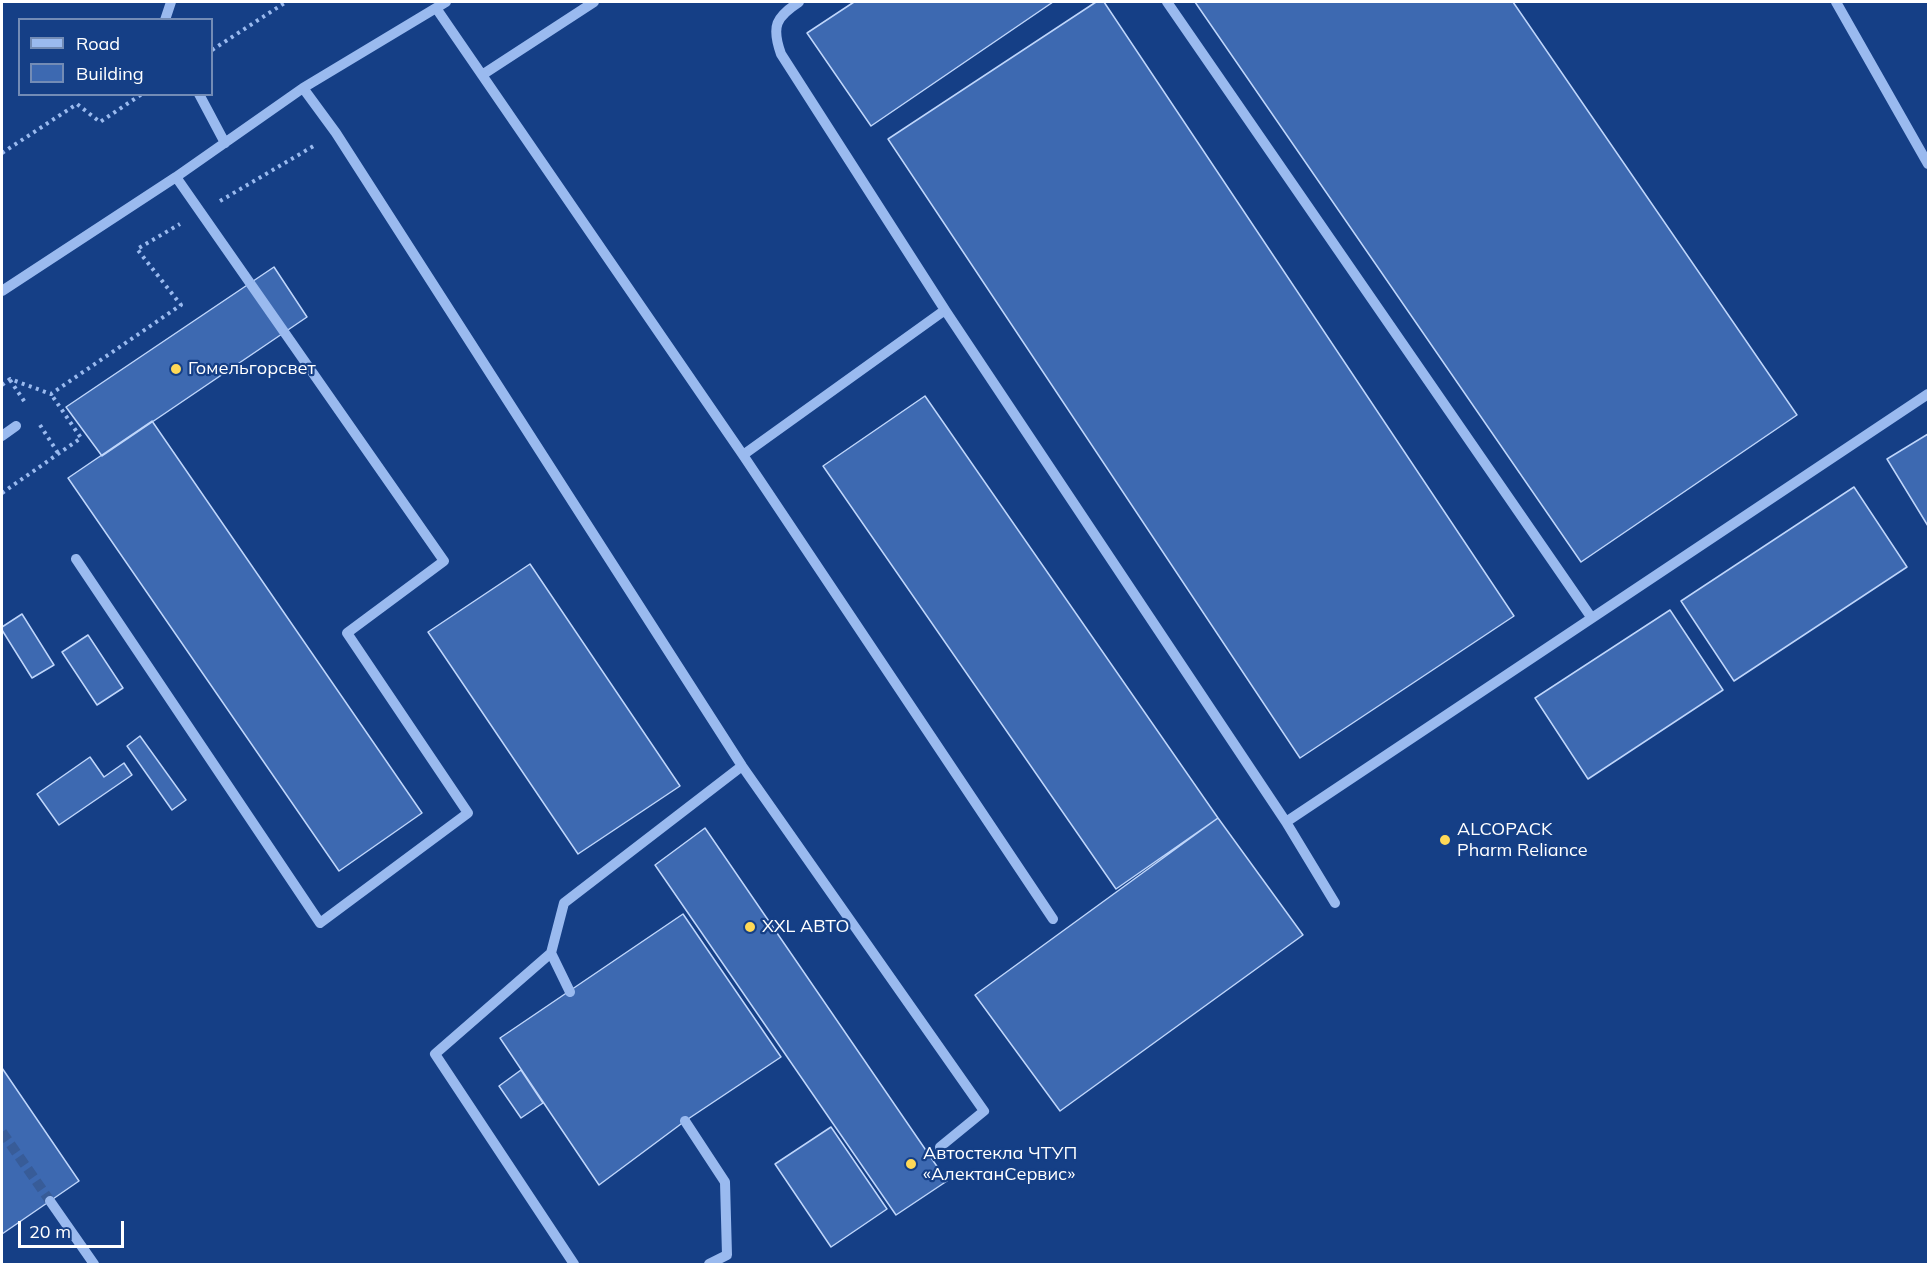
<!DOCTYPE html>
<meta charset="utf-8">
<style>
body{margin:0}
#map{position:relative;width:1930px;height:1266px;overflow:hidden;background:#153f86;font-family:Mulish,sans-serif}
canvas{display:block}
.frame{position:absolute;inset:0;border:3px solid #fff;pointer-events:none}
.legend{position:absolute;left:18px;top:18px;width:195px;height:78px;box-sizing:border-box;background:#153f86;border:2px solid #738cb6;margin:0;padding:8px 10px;list-style:none;font-size:18px;color:#fff}
.legend li{display:flex;align-items:center;gap:12px;height:30px}
.legend b{width:30px;border:2px solid #738cb6}
.scale{position:absolute;left:18px;top:1221px;width:106px;height:27px;box-sizing:border-box;border:3px solid #fff;border-top:0;padding-left:8px;font-size:18px;line-height:21px;white-space:nowrap;color:#fff;-webkit-text-stroke:4px #153f86;paint-order:stroke}
</style>
<div id="map">
<canvas width="1930" height="1266"></canvas>
<div class="frame"></div>
<ul class="legend">
<li><b style="height:8px;background:#9abaef"></b>Road</li>
<li><b style="height:16px;background:#3d69b1"></b>Building</li>
</ul>
<div class="scale">20 m</div>
</div>
<script>
const ctx = document.querySelector('canvas').getContext('2d');
ctx.lineJoin = 'round';
function fillPath(path, color) {
  ctx.fillStyle = color;
  ctx.fill(path, 'evenodd');
}
function stroke(path, color, width, dash) {
  ctx.strokeStyle = color;
  ctx.lineWidth = width;
  ctx.lineCap = dash ? 'butt' : 'round';
  ctx.setLineDash(dash || []);
  ctx.stroke(path);
}
function drawText(font, color, halo, rows, align = 'center') {
  ctx.font = font + ' Mulish,sans-serif';
  ctx.lineWidth = 4.5;
  ctx.setLineDash([]);
  ctx.textBaseline = 'middle';
  ctx.strokeStyle = halo;
  ctx.fillStyle = color;
  for (const [text, x, y, turn = 0] of rows) {
    ctx.save();
    ctx.translate(x, y);
    ctx.rotate((+turn || 0) * Math.PI / 180);
    ctx.textAlign = isNaN(turn) ? turn : align;
    if (halo) ctx.strokeText(text, 0, 0);
    ctx.fillText(text, 0, 0);
    ctx.restore();
  }
}
const building = new Path2D(`
 M854 2H1053L871 126 807 33Z
 M1096 2H1104L1514 616 1300 758 888 139Z
 M1195 2H1513L1797 415 1581 562Z
 M274 267 307 317 102 456 66 407Z
 M925 396 1218 818 1116 889 823 466Z
 M152 421 422 813 339 871 68 478Z
 M1928 434V526L1887 459Z
 M1854 487 1907 567 1734 681 1681 601Z
 M530 564 680 786 578 854 428 632Z
 M1670 610 1723 690 1588 779 1535 698Z
 M22 614 54 665 32 678 2 630V627Z
 M88 635 123 688 97 705 62 652Z
 M140 736 186 800 172 810 127 746Z
 M90 757 104 777 124 763 132 775 59 825 37 794Z
 M1218 818 1303 935 1060 1111 975 995Z
 M705 828 947 1181 896 1215 655 865Z
 M683 914 781 1057 685 1121 599 1185 500 1038Z
 M2 1068 79 1181 2 1234Z
 M521 1070 543 1103 521 1118 499 1086Z
 M831 1127 887 1209 831 1247 775 1164Z`);
fillPath(building, '#3d69b1');
stroke(building, '#bfd6fb', 1.5);
stroke(new Path2D(`
 M2 1132 50 1201`), '#385c98', 10, [10, 5]);
stroke(new Path2D(`
 M212 50 286 2
 M2 153 77 104 100 122 142 94
 M220 201 317 144
 M10 380 26 404
 M2 385 10 379 51 394 181 305 137 249 180 224
 M40 425 58 453
 M2 493 81 438 51 394`), '#9abaef', 4, [3, 4.5]);
stroke(new Path2D(`
 M799 2C776 17 771 26 781 54L945 310
 M1167 2 1591 617
 M1836 2 1928 164
 M436 8 743 455 1053 919
 M165 20 171 2
 M482 75 594 2
 M303 88 336 133 742 766 984 1111 940 1147
 M199 94 225 143
 M2 291 176 177 303 88 446 2
 M2 436 16 426
 M743 455 945 310 1286 822 1928 394
 M76 559 320 923 468 813 347 633 444 561 176 177
 M1286 822 1335 903
 M551 953 570 992
 M685 1121 725 1182 727 1255 709 1264
 M50 1201 94 1264
 M574 1264 435 1054 551 953 564 903 742 766`), '#9abaef', 10);
for (const [x, y, r, color] of [
 [176,369,6,"#ffd957"],
 [1445,840,6,"#ffd957"],
 [750,927,6,"#ffd957"],
 [911,1164,6,"#ffd957"]
]) {
  const dot = new Path2D();
  dot.arc(x, y, r, 0, 2 * Math.PI);
  ctx.fillStyle = color;
  ctx.fill(dot);
  stroke(dot, '#153f86', 2);
}
drawText('18px', '#fff', '#153f86', [
 ["Гомельгорсвет",188,369],
 ["ALCOPACK",1457,830],
 ["Pharm Reliance",1457,851],
 ["XXL АВТО",762,927],
 ["Автостекла ЧТУП",923,1154],
 ["«АлектанСервис»",923,1175]
], 'left');
</script>
